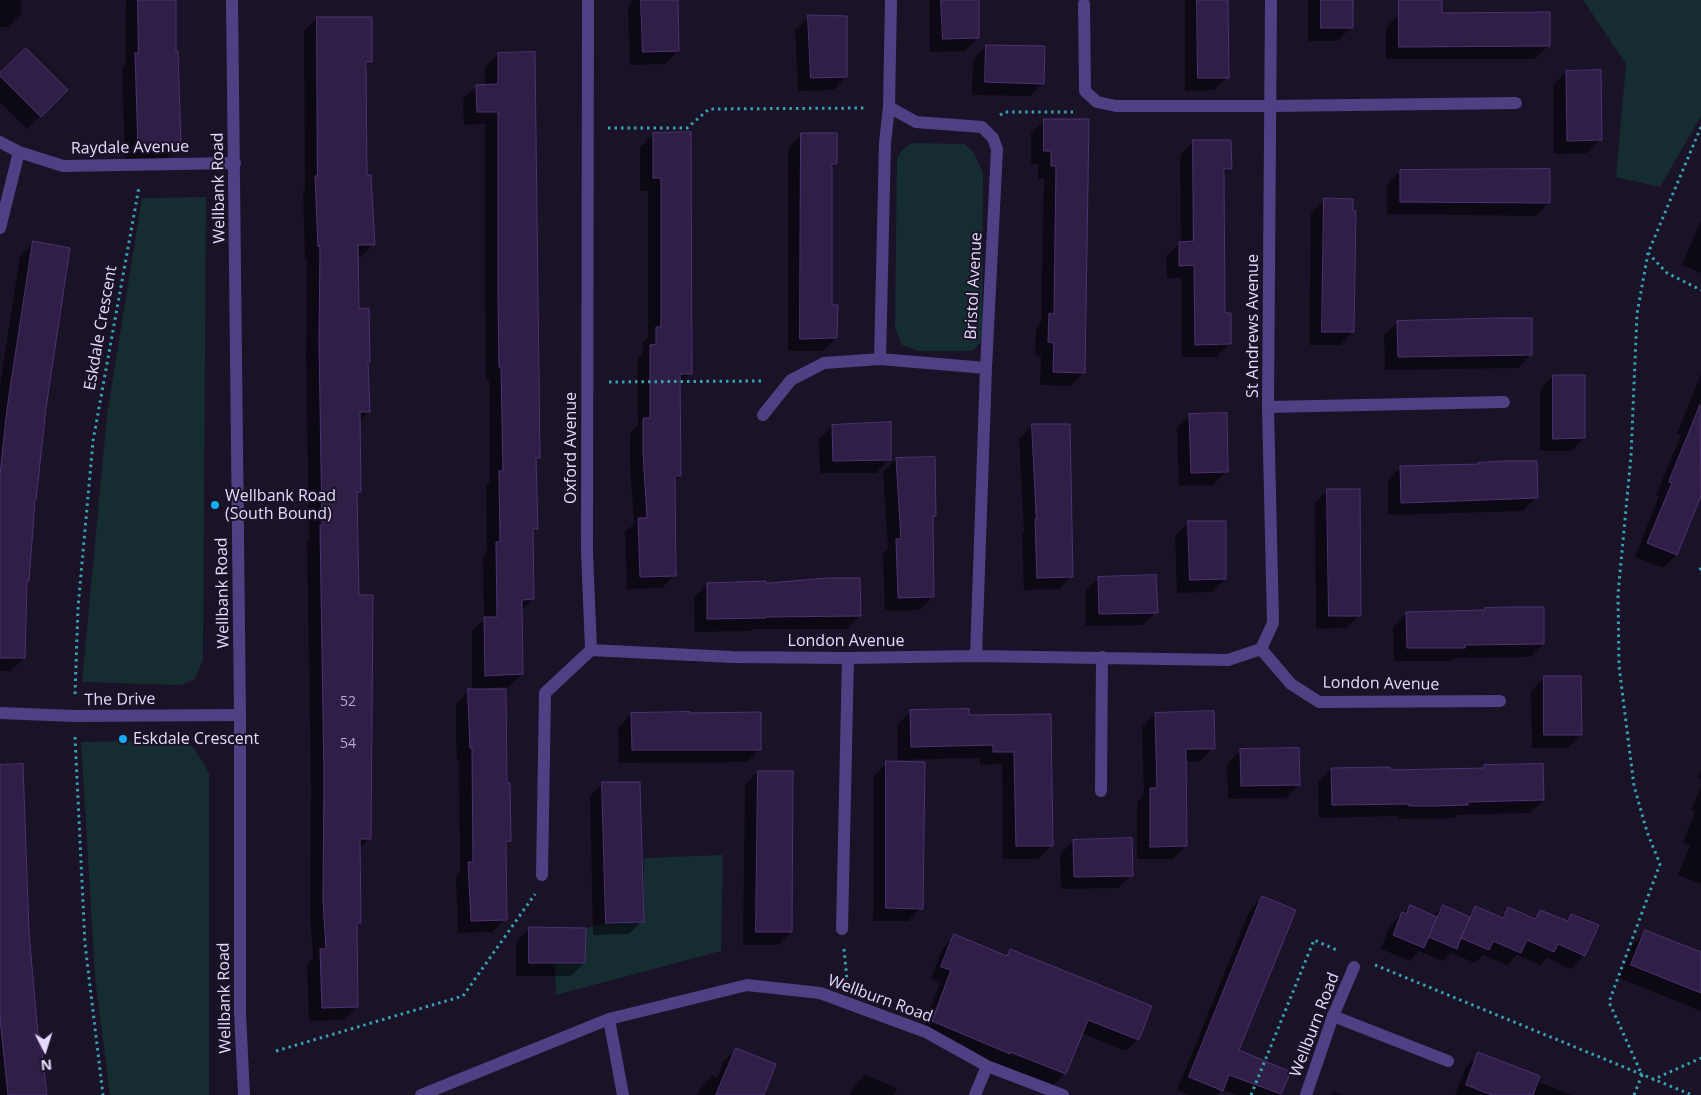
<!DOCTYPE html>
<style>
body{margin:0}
#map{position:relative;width:1701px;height:1095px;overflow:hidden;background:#1a1227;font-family:"Open Sans",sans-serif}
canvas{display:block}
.north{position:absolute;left:20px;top:1025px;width:50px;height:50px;-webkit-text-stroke:4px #1a1227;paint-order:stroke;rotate:175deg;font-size:14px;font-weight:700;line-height:20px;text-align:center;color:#e5dafd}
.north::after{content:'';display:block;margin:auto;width:18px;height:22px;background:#e5dafd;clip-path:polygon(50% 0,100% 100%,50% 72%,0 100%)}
</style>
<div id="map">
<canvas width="1701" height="1095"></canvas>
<div class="north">N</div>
</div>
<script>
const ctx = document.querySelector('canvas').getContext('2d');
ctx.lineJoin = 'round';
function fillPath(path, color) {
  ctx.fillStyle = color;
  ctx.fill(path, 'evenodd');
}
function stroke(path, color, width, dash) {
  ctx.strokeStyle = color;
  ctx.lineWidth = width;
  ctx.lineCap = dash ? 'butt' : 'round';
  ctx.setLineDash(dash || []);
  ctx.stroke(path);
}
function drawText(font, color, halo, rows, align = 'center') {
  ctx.font = font + ' "Open Sans",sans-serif';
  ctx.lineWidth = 4;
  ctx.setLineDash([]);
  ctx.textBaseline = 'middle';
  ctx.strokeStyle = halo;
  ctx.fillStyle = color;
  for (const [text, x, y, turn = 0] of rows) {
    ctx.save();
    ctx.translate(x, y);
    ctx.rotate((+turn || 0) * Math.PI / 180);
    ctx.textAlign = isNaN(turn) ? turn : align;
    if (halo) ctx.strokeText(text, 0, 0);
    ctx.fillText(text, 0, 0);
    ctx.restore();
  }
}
fillPath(new Path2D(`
 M1583 0H1701V116L1660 187 1616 177 1626 64Z
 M911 143 964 144 974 153 983 173 982 341 972 351H918L902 345 895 327 897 158 902 150Z
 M206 197 203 660 195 679 181 685 82 682 107 415 142 198Z
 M174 740 194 748 209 773V1095H110L95 977 81 742Z
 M723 855 721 951 556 995 555 964 585 963 586 928 607 923 644 921V858Z`), '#152c31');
fillPath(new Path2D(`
 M0 0H21V14L8 27H0Z
 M126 0H175V53L180 146 166 159 125 160 122 68 125 65Z
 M633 0H677L678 51 665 64 630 65 628 7Z
 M929 0H978V37L965 51 930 52Z
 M1185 0H1227V77L1214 90 1185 91Z
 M1308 0H1351V27L1338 41H1308Z
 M1400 14 1548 46 1535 59H1386V27Z
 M809 17 846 77 833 90 798 91 795 30Z
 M317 18 371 62 365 68 366 177 374 244 361 257 357 258V310L369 361 367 363 369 412 359 421 360 491 356 495 357 597 370 838 358 850 360 922 356 927 357 1007 344 1020 309 1021 307 964 313 958 310 913 311 790 307 540 309 538 306 357 307 259H305L303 191 305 189 304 31Z
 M986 46 1043 83 1030 96 972 95 973 60Z
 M498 54 539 458 535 462 536 529 532 533 533 599 521 611 522 674 508 687 485 688 506 784 509 841 505 846 506 919 492 932 458 933 456 876 460 872 459 761H457L456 737V704L469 690H472V631L484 619 483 556 487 552 486 485 490 481 489 380H486L485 310V124L464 125 463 99 477 86H485V67Z
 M1566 72 1600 140 1587 153 1554 154 1553 85Z
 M0 75 66 90 27 129 0 102Z
 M1045 120 1088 121 1084 372 1071 386 1040 385 1041 356 1035 355 1036 328 1041 322 1044 179H1038V164H1031V133Z
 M653 134H690L691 373 679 386 680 476 674 482 675 575 662 588 627 589 625 532 634 524 630 465V433L638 425 637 359 643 353V342L648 337V191H640V147Z
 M802 135 836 164 831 169V307L836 338 823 351H788V148Z
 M1193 142 1230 169 1223 176 1224 315 1230 343 1216 357H1182L1181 278H1167L1166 256 1181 243 1180 155Z
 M1400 171 1549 202 1536 216 1387 214V184Z
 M1324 200 1353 332 1340 345H1309L1311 213Z
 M1701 220V273L1682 265Z
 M33 243 45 407 28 580 26 582 24 658 10 671H0V385L20 256Z
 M1398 322 1531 354 1518 368 1385 370 1384 335Z
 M1701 374V485L1696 496 1699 497 1676 555 1663 568 1635 557 1659 496 1656 495 1681 435 1677 433Z
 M1553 376 1584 438 1571 451H1540V389Z
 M1190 415 1227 471 1213 485 1179 486 1177 428Z
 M1032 425 1072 576 1059 589 1024 590 1022 533 1024 531 1019 439Z
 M832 426 889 460 876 473H820L819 439Z
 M896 459 934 515 932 518 933 596 920 610 885 611 883 554 888 549 883 472Z
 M1401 467 1536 498 1523 511 1388 515V480Z
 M1328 490 1360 615 1346 628 1316 629 1315 503Z
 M1188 523 1225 579 1212 592 1177 593 1175 536Z
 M1099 578 1156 612 1143 625 1086 626 1085 591Z
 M707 584H764L860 615 847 629H753L752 631 695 632 694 597Z
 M1485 610 1543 644 1530 657 1454 658 1451 661H1394L1393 627 1406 614 1484 611Z
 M1544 678 1581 735 1567 748H1532L1531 691Z
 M911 711 968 716 1050 715 1052 845 1038 859H1003L1002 764 980 765V758L898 760 897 725Z
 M631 714 760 749 747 762 619 763 618 728Z
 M1155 714 1213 748 1200 761 1185 762 1186 845 1173 859H1137V802L1144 795 1142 727Z
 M1241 750 1299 784 1286 798 1228 799 1227 764Z
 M887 763 921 908 908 921H873L874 776Z
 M0 766 28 932 36 1037 46 1095H0Z
 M1485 766 1543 800 1530 813 1457 815 1454 818 1397 819V816L1319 818 1318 782 1331 769 1389 771 1482 769Z
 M1701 770V779L1698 778Z
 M758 772 791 932 778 945H743L745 785Z
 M603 783 642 921 629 934 593 935 590 796Z
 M1701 786V884L1678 875 1690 845 1683 842 1695 812 1691 810Z
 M1074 841 1131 875 1118 888 1061 889 1060 854Z
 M1262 897 1238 1050 1289 1073 1279 1095H1237L1222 1089 1217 1095H1189L1177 1090 1250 910Z
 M1410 906 1433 916 1443 907 1467 917 1475 908 1499 918 1508 909 1532 919 1540 911 1565 921 1571 915 1584 956 1571 969 1547 958 1540 965 1517 955 1507 965 1483 955 1475 963 1451 953 1443 961 1419 951 1410 961 1381 949 1389 927Z
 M529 929 584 963 571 976H516V942Z
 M1646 931 1701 953V1011L1619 978 1632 945Z
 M955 936 1004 956 1010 950 1138 1039 1126 1051 1081 1033 1065 1074 1053 1085 997 1065 921 1033 940 982 931 978 943 948Z
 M736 1049 763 1095H697L700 1088 712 1076 717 1078 724 1061Z
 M1479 1054 1537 1081 1572 1095H1455L1466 1067Z
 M865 1075 897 1088 894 1095H850L854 1087Z
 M1334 1092 1342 1095H1331Z`), '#0007');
const building = new Path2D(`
 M138 0H176V51H178L181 146 138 147 135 53H138Z
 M641 0H678L679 51 643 52Z
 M941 0H979V38L943 39Z
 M1197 0H1228L1229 78H1198Z
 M1321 0H1353V28H1321Z
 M1399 0H1442V13L1550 12V46L1399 47Z
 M808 15 847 16V77L811 78Z
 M317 17H372V62H366L367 175H371L375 245H358L359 309 369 308 370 362H368L370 412H360L361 492H357L359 595H373L371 839H360L361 923H357L358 1007 322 1008 320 949H326L323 899 324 776 320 525H322L319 343 320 246 318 247 315 176H317Z
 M986 45 1045 46 1044 84 985 82Z
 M26 48 68 90 41 117 0 76V73Z
 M535 52 540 458H536L538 529H533L534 599 522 600 523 674 485 676 484 617H497L496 542H500L499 471H503L501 367H499L498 296V112H477L476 85 498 84V53Z
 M1601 70 1602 140 1567 141 1566 71Z
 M1044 119H1089L1085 373 1053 372 1054 343 1048 342 1049 313 1054 314 1056 166H1051V151H1044Z
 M691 132 692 374H680L681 476H675L676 576 640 577 638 518H647L643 451V418H650V345L656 344V327H661V178H653V133Z
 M801 133H837V164H832V305H838L837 338 800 339Z
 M1193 140H1231L1232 169H1224L1225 313H1231V344L1195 345 1194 265 1179 266V242L1193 241Z
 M1550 169V203L1400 202V170Z
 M1324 198 1353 199V211H1356L1354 332H1322Z
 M33 241 70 248 46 408 36 500H35L29 581H27L25 658H0V475L7 409Z
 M1498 318H1532V355L1398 357 1397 321Z
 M1553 375H1585V438L1553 439Z
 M1700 405 1701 496 1677 555 1647 543 1672 483 1669 482Z
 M1227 413 1228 472 1191 473 1189 414Z
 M891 422V460L833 461 832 425Z
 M1032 424H1070L1073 577 1037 578 1035 519H1036Z
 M935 457 936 516H933L934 597 898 598 896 539H901L896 458Z
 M1504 461H1537L1538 498 1401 503 1400 466 1478 464V463Z
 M1327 489H1360L1361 616H1329Z
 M1188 521H1226V579L1190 580Z
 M1156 575 1158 613 1099 614 1098 577Z
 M827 578H860L861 616 766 617V618L707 619V583L766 581V583Z
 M1510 607H1544V644L1465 645V648H1407L1406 612 1485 610V608Z
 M1544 676H1581L1582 735H1544Z
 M468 689H506L507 783H510L511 841 506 842 507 920 471 921 468 862H473L472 748H470L469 723Z
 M969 709V715L1051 714 1053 846H1016L1014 752H993V745L911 747 910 710Z
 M1214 711 1215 749H1186L1187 846 1150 847V788H1157L1155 713Z
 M690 712V713L761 712V750H632L631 713Z
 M1299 748 1300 785 1241 786 1240 749Z
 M886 761 925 762 923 909 886 908Z
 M23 764 29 932 38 1035H40L47 1095H8L0 1018V765Z
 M1543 764 1544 800 1468 802V805L1435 806H1409V804L1332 805 1331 768 1390 767V770L1484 768V765Z
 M758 771H793L792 932H756Z
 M602 782H640L644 922 606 923Z
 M1132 838 1133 876 1074 877 1073 840Z
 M1262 896 1296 910 1239 1050 1291 1072 1281 1094 1229 1075 1223 1091 1189 1077Z
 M1410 905 1437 917 1424 948 1393 935 1402 912 1406 914Z
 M1443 905 1470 917 1461 938 1475 906 1503 918 1508 907 1535 919 1540 910 1568 921 1571 914 1599 925 1585 956 1558 944 1554 952 1527 940 1521 953 1493 941 1489 950 1461 938 1457 949 1429 937Z
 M529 927 586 928 585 963H529Z
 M1645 930 1701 952V993L1631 965Z
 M954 934 1007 956 1010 949 1152 1006 1139 1040 1088 1020 1066 1074 1010 1052V1054L932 1021 951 970 941 967Z
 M736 1048 776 1064 764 1095H716Z
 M1478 1052 1540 1076 1533 1095H1492L1466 1085Z`);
fillPath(building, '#2f1f47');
stroke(building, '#4c3272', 1);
stroke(new Path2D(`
 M1000 115 1005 112H1073
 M608 128H687L709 109 867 108
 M1648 253 1667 273 1701 290
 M609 382 763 381
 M1701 568 1699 572 1701 573
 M75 694 78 608 93 441 139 187
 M75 737 85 944 103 1095
 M844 949 847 980
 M1375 965 1692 1095
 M276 1051 463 996 535 894
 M1652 1080 1701 1058
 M1251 1095 1314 940 1339 951
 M1634 1095 1642 1075 1609 1002 1660 864 1647 832 1634 786 1619 666 1618 594 1631 456 1637 314 1648 253 1701 127`), '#38a1b3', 3, [2.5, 4]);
stroke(new Path2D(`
 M1084 4 1085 91 1097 102 1116 106H1271
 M1333 1016 1448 1061`), '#504083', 12);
stroke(new Path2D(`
 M891 0 889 107 916 122 982 127 993 138 997 149 986 368 976 656
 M1271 106 1516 103
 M0 142 19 152 63 166 235 163
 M0 228 19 152
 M880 359 885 143 889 107
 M1268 407 1504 402
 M763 415 791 380 824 363 880 359 986 368
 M1261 649 1273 623 1268 407 1271 0
 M591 650 732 657 848 658 976 656 1228 660 1261 649 1291 684 1319 702 1500 701
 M0 713 74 716 240 715
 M1101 791 1102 657
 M542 875 545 693 591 650 587 552 588 0
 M842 929 848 658
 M609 1019 623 1095
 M421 1095 609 1019 747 985 820 993 926 1032 987 1066 1063 1095
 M975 1095 987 1066
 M1306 1095 1333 1016 1354 967`), '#504083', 12);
stroke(new Path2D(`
 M232 0 240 715V1013L244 1095`), '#504083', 12);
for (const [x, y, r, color] of [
 [215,505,5,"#12adf1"],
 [123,739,5,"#12adf1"]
]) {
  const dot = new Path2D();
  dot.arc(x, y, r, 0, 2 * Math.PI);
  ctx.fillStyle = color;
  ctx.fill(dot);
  stroke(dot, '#1a1227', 2);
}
drawText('14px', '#b8abd0', null, [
 ["52",348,702],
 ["54",348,744]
]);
drawText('16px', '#e5dafd', '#1a1227', [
 ["Raydale Avenue",130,148,-1],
 ["Wellbank Road",219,188,-91],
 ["Bristol Avenue",974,286,-87],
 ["St Andrews Avenue",1253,326,-90],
 ["Eskdale Crescent",101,328,-80],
 ["Oxford Avenue",571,448,-90],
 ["Wellbank Road",223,593,-91],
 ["London Avenue",846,641],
 ["London Avenue",1381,684,1],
 ["The Drive",120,700,-1],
 ["Wellbank Road",225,998,-91],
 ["Wellburn Road",880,999,20],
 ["Wellburn Road",1315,1025,-69]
]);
drawText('16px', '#e5dafd', '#1a1227', [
 ["Wellbank Road",225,496],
 ["(South Bound)",225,514],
 ["Eskdale Crescent",133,739]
], 'left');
</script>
